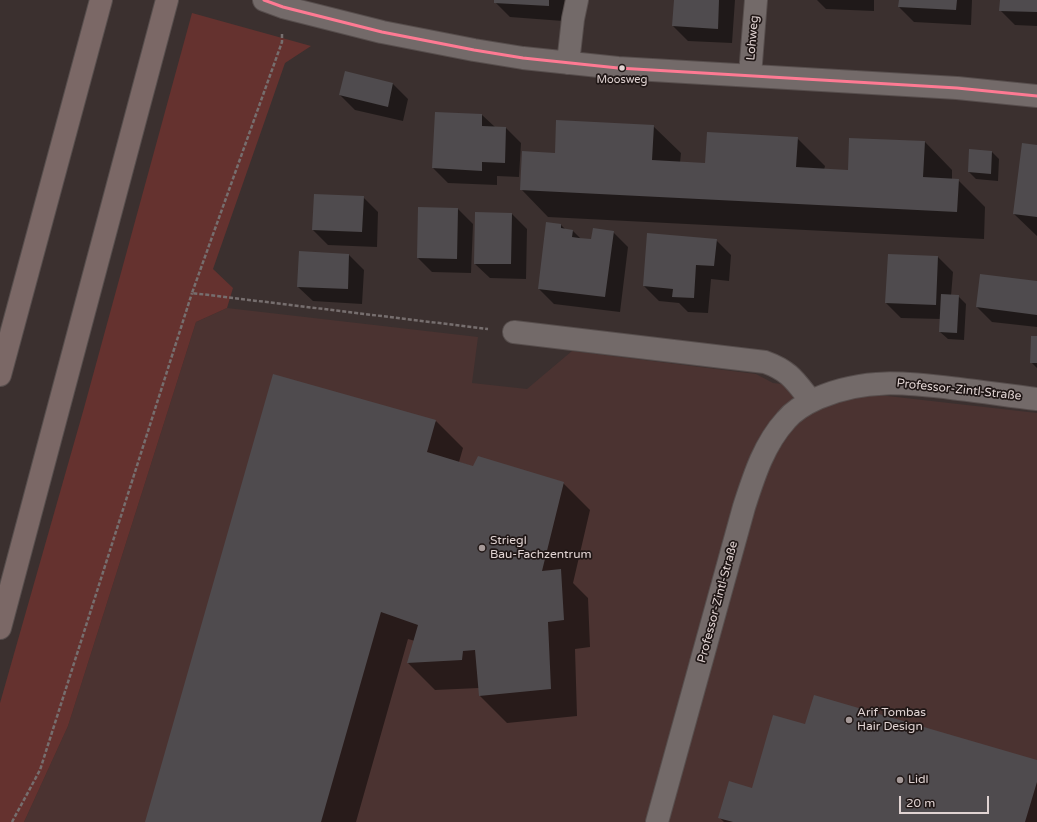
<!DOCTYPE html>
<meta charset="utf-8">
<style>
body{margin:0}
#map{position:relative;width:1037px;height:822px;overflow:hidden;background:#3b302f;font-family:"Varela Round",sans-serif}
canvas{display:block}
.scale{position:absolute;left:899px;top:796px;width:90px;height:18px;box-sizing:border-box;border:2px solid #e0d3d2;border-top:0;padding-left:5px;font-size:12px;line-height:14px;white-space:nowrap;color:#e0d3d2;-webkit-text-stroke:3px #201716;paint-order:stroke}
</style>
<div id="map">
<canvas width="1037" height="822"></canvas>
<div class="scale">20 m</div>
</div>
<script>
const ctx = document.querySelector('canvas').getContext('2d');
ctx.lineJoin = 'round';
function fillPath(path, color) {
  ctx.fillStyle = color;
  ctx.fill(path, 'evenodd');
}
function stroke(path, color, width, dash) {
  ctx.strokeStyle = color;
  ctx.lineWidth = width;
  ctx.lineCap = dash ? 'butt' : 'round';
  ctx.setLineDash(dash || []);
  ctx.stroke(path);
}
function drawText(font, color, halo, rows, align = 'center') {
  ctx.font = font + ' "Varela Round",sans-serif';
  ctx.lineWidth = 3.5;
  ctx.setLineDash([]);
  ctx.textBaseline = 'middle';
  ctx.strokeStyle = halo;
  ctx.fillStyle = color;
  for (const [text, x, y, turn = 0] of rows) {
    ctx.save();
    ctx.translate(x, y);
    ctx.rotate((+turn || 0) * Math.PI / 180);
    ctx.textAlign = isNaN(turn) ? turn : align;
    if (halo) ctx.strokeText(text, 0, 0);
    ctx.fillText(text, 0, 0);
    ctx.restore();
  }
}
fillPath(new Path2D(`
 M227 308 478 337 472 383 527 389 572 351 756 374 773 383 1037 413V822H24L68 726 196 322Z`), '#4b3331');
fillPath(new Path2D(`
 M192 13 311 46 285 63 213 269 233 288 227 308 196 322 68 726 24 822H0V703L84 408Z`), '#65322f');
fillPath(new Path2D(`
 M495 0H565L563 21 510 17 495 2Z
 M675 0H735L732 43 688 41 673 26Z
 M817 0H874V11L826 9Z
 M900 0H972L971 25 914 22 899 7Z
 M1001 0H1037V26L1015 25 1000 10Z
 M346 72 393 84 408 99 403 121 355 110 340 95Z
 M436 113 482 115 495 127 506 128 521 143 519 177 497 176V185L448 183 433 168Z
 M653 126 681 153 680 163 706 164 797 138 825 166 824 170 849 171 850 139 925 142 952 170V180H958L985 207 984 239 548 217 521 189 556 154Z
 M1037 146V236L1014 214Z
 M992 152 999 159 998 181 976 179 969 172Z
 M363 197 378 212 377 247 328 245 313 230Z
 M458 209 473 224 471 273 432 272 418 258Z
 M512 214 527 229 526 279 490 278 475 264Z
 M561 225 566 230 573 231 581 239 592 240 613 232 628 247 620 312 554 304 539 289Z
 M648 234 716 240 731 255 729 281 711 279 708 313 688 312 679 303 659 301 644 286Z
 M349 255 364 270 362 304 313 301 298 287Z
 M938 257 953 272 951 296H958L966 304 964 340 948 339 940 332 941 319 901 318 886 303Z
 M981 275 1037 282V327L992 322 977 307Z
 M1037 337V368L1031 362Z
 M436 421 463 448 459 462 474 467 563 483 590 510 573 583 588 598 590 647 575 649 577 716 507 723 480 696 479 688 435 690 408 663 415 641 408 639 356 822H146Z
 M806 726 1037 761V822H724L719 817 753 789Z`), '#0007');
fillPath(new Path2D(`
 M494 0H549V6L494 3Z
 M674 0H719L718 29 672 26Z
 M899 0H957L956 10 898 7Z
 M1000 0H1037V12L999 11Z
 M345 71 393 83 388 107 339 95Z
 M435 112 482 114V126L506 127 505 163 482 162V171L432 168Z
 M556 120 654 125 652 160 705 163 707 132 798 137 796 167 848 170 849 138 925 141 923 177 959 179 957 212 520 190 522 151 555 153Z
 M1022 143 1037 145V217L1013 214Z
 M969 149 992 151 991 174 968 172Z
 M314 194 364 196 362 232 312 230Z
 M418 207 458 208 457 259 417 258Z
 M475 212 512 213 511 264H474Z
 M546 222 561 224V228L573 230 572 237 579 238 591 239 593 228 614 231 605 297 538 289Z
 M647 233 717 239 714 266 696 265 694 298 672 297 673 289 643 286Z
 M299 251 349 254 348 289 297 287Z
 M888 254 938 256 936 305 885 303Z
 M980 274 1037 281V315L976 307Z
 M941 294 959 295 957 333 939 332Z
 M1031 336H1037V363H1030Z
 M273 374 436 420 427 452 473 466 478 456 564 482 542 571 561 569 564 620 548 622 551 689 479 696 475 650 463 651 462 660 407 663 418 625 381 612 321 822H145Z
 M814 695 1037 760V782L1025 822H733L718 818 729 781 752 788 773 715 805 724Z`), '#4f4b4e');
const minor = new Path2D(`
 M264 0 283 7 382 32 474 50 523 58 618 68 957 88 1037 96
 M568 63 573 19 577 0
 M750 75 756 0
 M514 332 765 362C790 371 795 381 811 401
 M657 822 744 507C754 476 764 444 786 420 794 410 807 403 818 398 866 377 909 383 959 389 985 392 1011 396 1037 399`);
const highway = new Path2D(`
 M0 375 101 0
 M0 628 167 0`);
stroke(minor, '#574e4d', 24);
stroke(highway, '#574e4d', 24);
stroke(new Path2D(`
 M282 34V42L192 293 488 329
 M12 822 40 770 192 293`), '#766e6e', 2.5, [4, 2]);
stroke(minor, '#736a69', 22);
stroke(highway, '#7b6866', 22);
stroke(new Path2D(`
 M264 0 283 7 382 32 474 50 523 58 618 68 957 88 1037 96`), '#fe7a93', 3);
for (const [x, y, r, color] of [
 [622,68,3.5,"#e0d3d2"],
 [482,548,4,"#a69a99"],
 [849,720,4,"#a69a99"],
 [900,780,4,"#a69a99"]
]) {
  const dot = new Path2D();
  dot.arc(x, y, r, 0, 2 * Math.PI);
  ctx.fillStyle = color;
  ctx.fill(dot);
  stroke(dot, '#201716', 1.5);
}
drawText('11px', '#e0d3d2', '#201716', [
 ["Moosweg",622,80]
]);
drawText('12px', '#e0d3d2', '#201716', [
 ["Lohweg",753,38,-85],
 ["Professor-Zintl-Straße",959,390,6],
 ["Professor-Zintl-Straße",718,602,-75]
]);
drawText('12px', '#e0d3d2', '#201716', [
 ["Striegl",490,541],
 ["Bau-Fachzentrum",490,555],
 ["Arif Tombas",857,713],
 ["Hair Design",857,727],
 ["Lidl",908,780]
], 'left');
</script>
